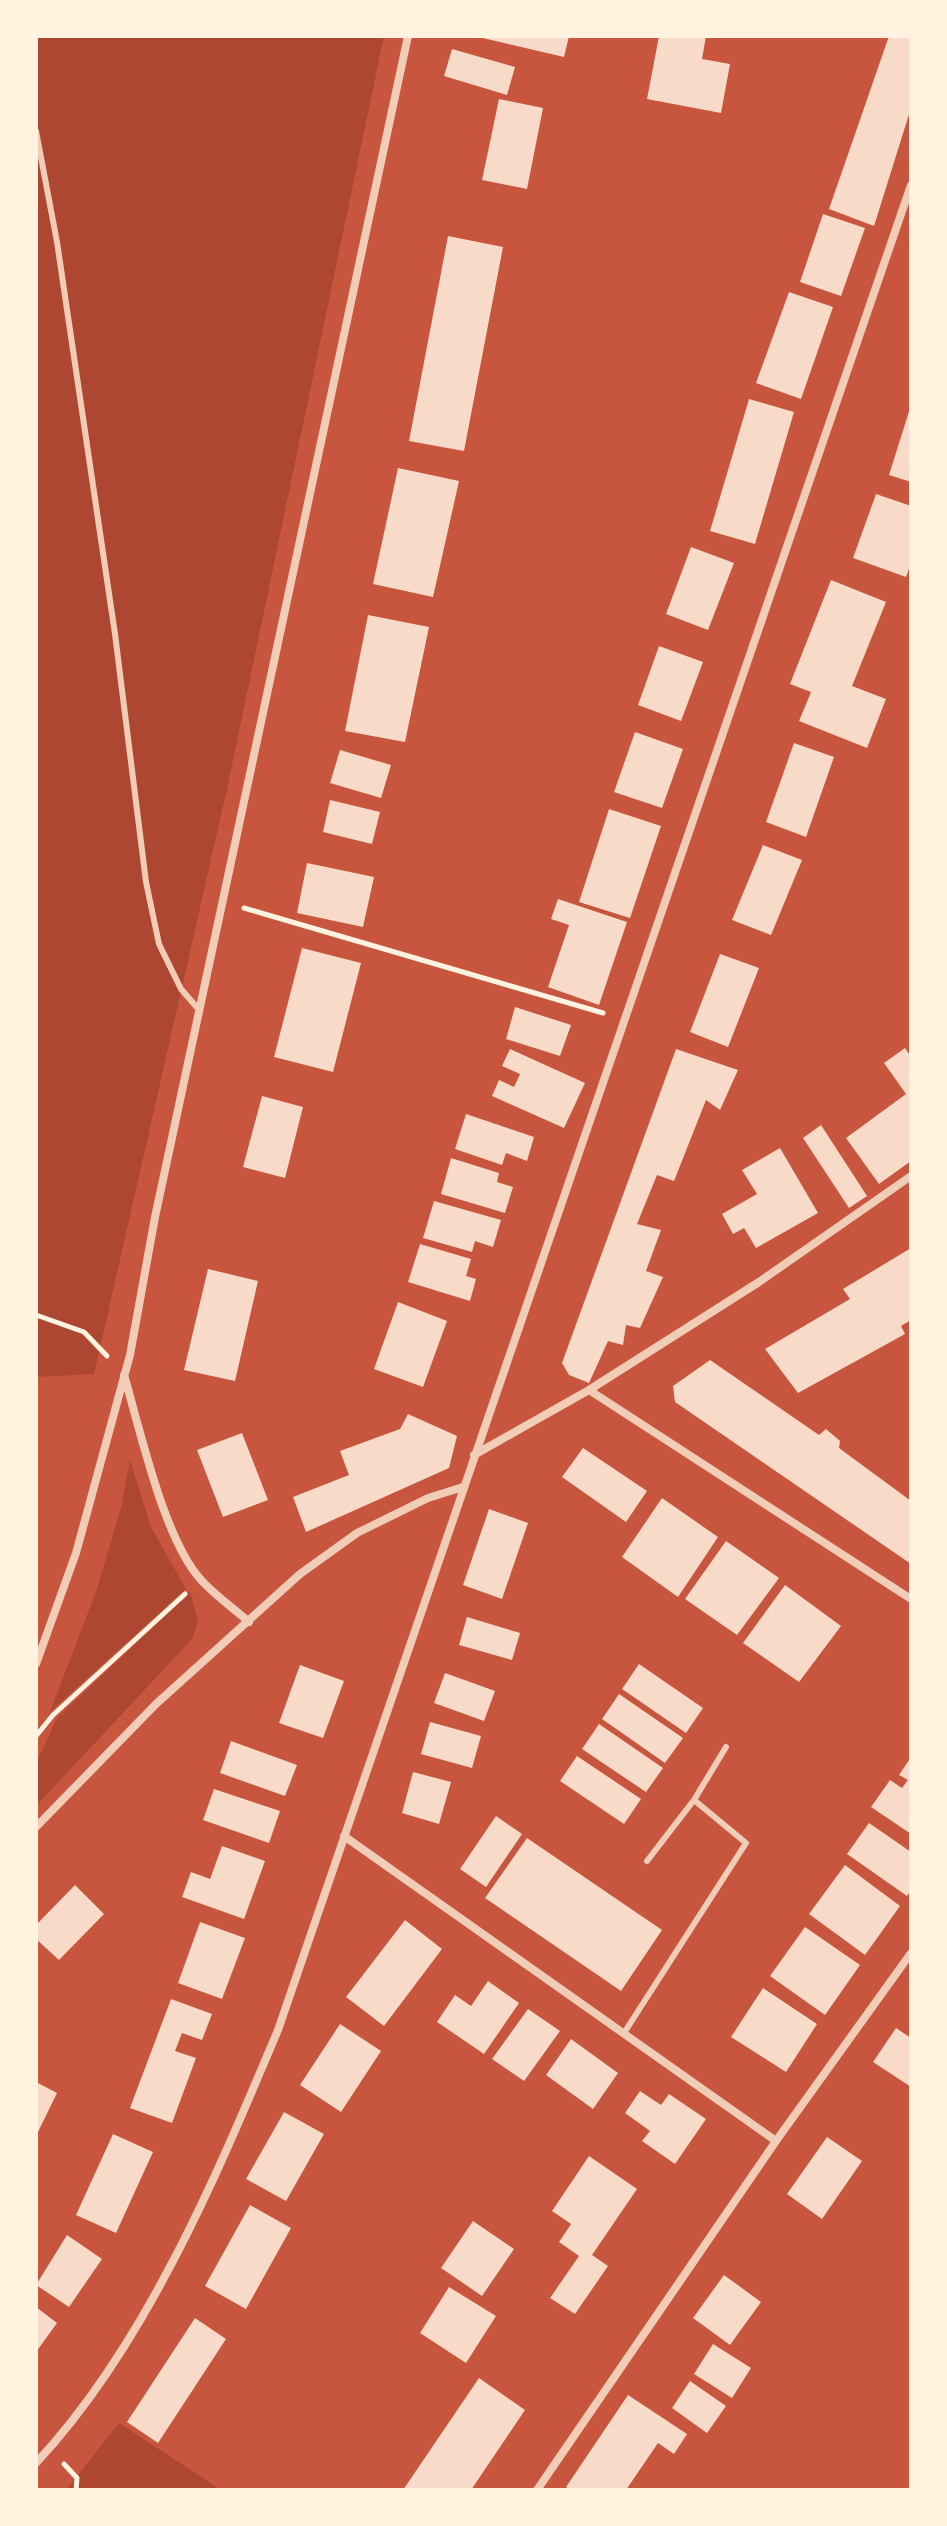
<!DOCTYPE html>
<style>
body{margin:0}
#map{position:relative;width:947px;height:2526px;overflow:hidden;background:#c8553d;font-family:Commissioner,sans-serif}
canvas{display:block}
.frame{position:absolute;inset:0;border:38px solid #fff3e0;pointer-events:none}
</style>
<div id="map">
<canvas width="947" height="2526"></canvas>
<div class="frame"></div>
</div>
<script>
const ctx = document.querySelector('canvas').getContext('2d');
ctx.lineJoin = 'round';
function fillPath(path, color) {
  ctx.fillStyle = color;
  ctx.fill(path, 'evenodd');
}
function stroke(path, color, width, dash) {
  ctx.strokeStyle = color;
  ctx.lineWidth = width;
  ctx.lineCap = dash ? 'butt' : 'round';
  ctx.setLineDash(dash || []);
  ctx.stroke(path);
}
fillPath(new Path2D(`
 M36 36H384L227 789 94 1374 36 1377Z
 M130 1460 151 1527 186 1589 50 1712 97 1589 122 1504Z
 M190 1592 198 1621 192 1639 36 1806V1764L57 1718Z
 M119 2423 221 2490H66Z`), '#ae4732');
fillPath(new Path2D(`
 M474 36H569L564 57Z
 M659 36H706L702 59 730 64 721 113 647 99Z
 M889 36H911V108L874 226 829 209Z
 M452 49 515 67 507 95 444 76Z
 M499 99 543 108 527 189 482 180Z
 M823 214 865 228 841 296 800 282Z
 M448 236 503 247 464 451 409 441Z
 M789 292 833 307 801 399 756 383Z
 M749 399 794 412 755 544 710 531Z
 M911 405V482L889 475Z
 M398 468 459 481 433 597 373 584Z
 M876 494 911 506V563L906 577 853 558Z
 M691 547 734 563 708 630 666 614Z
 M831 580 886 602 852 686 886 699 867 748 799 721 811 692 790 684Z
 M368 615 429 627 405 742 345 731Z
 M659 646 703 662 681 721 638 705Z
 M635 732 683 749 662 808 614 792Z
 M794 743 834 757 806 837 766 822Z
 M340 750 391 765 381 798 330 783Z
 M330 800 380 812 372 844 323 832Z
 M609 809 661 826 630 918 579 902Z
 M763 845 802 860 771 935 732 920Z
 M307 863 374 877 363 927 297 913Z
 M558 899 627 922 599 1005 548 987 569 925 551 919Z
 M302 948 361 963 333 1072 274 1057Z
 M720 954 759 968 728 1047 690 1032Z
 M515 1007 571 1025 560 1056 506 1039Z
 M905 1048 911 1057V1161L879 1184 846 1138 906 1094 884 1063Z
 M510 1049 585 1083 564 1128 492 1096 499 1080 514 1087 520 1074 502 1066Z
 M676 1049 738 1070 720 1110 706 1100 674 1181 657 1175 637 1224 661 1230 646 1271 663 1277 640 1328 626 1325 623 1345 608 1341 589 1383 569 1375 562 1363Z
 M262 1096 303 1107 285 1178 243 1167Z
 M466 1114 534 1137 527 1161 506 1153 502 1165 455 1149Z
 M821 1125 867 1196 849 1208 803 1138Z
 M780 1148 818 1213 756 1248 744 1228 733 1234 722 1214 757 1194 742 1170Z
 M451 1158 499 1173 497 1182 513 1187 505 1213 441 1194Z
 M434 1201 501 1220 493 1247 475 1241 472 1252 423 1238Z
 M420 1244 471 1259 466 1276 476 1279 470 1301 408 1282Z
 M911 1248V1320L901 1326 905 1334 798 1393 765 1349 850 1299 843 1289Z
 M208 1269 258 1281 235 1381 184 1370Z
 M398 1302 447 1321 423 1387 374 1369Z
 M710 1360 819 1435 826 1429 840 1441 839 1448 911 1501V1564L675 1402 673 1386Z
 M408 1414 457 1436 449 1468 306 1532 293 1497 349 1475 340 1451 400 1429Z
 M242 1433 268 1500 223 1517 197 1450Z
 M583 1448 647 1491 626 1522 562 1477Z
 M662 1498 718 1537 678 1597 622 1557Z
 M489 1509 528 1523 502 1599 463 1585Z
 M726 1541 779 1578 737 1635 685 1599Z
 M785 1585 841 1626 799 1682 743 1643Z
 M467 1617 520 1633 512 1660 459 1645Z
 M639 1664 703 1708 686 1733 622 1689Z
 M300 1665 344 1681 323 1738 279 1723Z
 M445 1673 495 1691 484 1721 434 1703Z
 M619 1694 683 1738 665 1763 602 1719Z
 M430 1722 481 1736 472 1768 421 1754Z
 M599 1724 663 1768 646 1792 582 1749Z
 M231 1741 297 1765 285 1796 220 1773Z
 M577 1756 641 1799 624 1824 560 1781Z
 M911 1757V1834L871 1807 890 1780 902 1788 908 1780 899 1775Z
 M413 1772 451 1782 439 1824 402 1813Z
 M214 1789 280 1811 269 1843 203 1820Z
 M496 1816 522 1834 486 1887 460 1869Z
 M869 1823 911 1852V1890L907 1896 847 1854Z
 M527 1838 662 1930 621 1991 485 1898Z
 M222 1846 265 1861 244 1919 182 1897 191 1872 210 1879Z
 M845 1865 900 1906 865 1955 809 1914Z
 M75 1885 104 1914 59 1960 36 1939V1925Z
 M405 1920 442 1949 384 2026 346 1997Z
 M200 1922 245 1938 222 1999 178 1983Z
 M805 1927 860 1965 825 2015 770 1976Z
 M488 1981 519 2003 484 2054 437 2022 455 1995 471 2006Z
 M763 1988 817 2024 786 2072 731 2037Z
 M171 1999 212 2014 202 2040 182 2033 175 2051 196 2058 172 2123 130 2108Z
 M528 2009 560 2031 524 2081 492 2059Z
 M340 2024 381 2051 341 2112 300 2085Z
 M896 2028 911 2038V2087L873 2062Z
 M571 2039 618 2073 593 2109 546 2075Z
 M36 2082 57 2093 36 2136Z
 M640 2091 661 2105 669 2094 706 2119 675 2164 642 2141 650 2131 625 2113Z
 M284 2112 324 2134 286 2201 246 2179Z
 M113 2134 153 2152 116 2233 76 2215Z
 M827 2137 862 2161 822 2219 787 2194Z
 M589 2156 637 2189 592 2255 608 2266 575 2314 550 2298 579 2256 559 2242 571 2224 552 2211Z
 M250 2205 291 2228 246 2309 205 2286Z
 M473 2221 514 2249 482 2296 441 2268Z
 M67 2235 102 2259 69 2307 36 2285Z
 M724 2275 761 2302 730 2345 693 2318Z
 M449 2287 496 2316 466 2363 420 2333Z
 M36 2307 57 2323 36 2352Z
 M195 2318 226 2339 158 2443 127 2422Z
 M713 2344 751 2368 732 2398 694 2374Z
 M479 2378 525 2410 471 2490H403Z
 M690 2381 726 2406 707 2433 672 2408Z
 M628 2395 687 2434 674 2454 658 2443 626 2490H571L566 2487Z`), '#f7dbc8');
stroke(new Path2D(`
 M244 908 603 1013
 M36 1315 84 1332 107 1356
 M36 1736 53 1715 185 1594
 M64 2464 77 2478 76 2490`), '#fff3e0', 5);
stroke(new Path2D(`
 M36 131 57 242 115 634 146 882 159 944 181 989 200 1011
 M647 1861 694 1800
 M624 2033 746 1843 694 1800 726 1747`), '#f1ccb7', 6);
stroke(new Path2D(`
 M124 1375C140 1429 164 1541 202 1581 216 1596 233 1608 249 1622
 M589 1390 911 1599
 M474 1455 589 1390 759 1282 911 1176
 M36 1664 76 1553 130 1355 155 1217 408 36
 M36 1827 156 1704 300 1574 357 1533 428 1498 463 1487
 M344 1836 776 2141
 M36 2463C145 2347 217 2175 278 2030L911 185
 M537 2490 776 2141 911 1953`), '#f1ccb7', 8);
</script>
